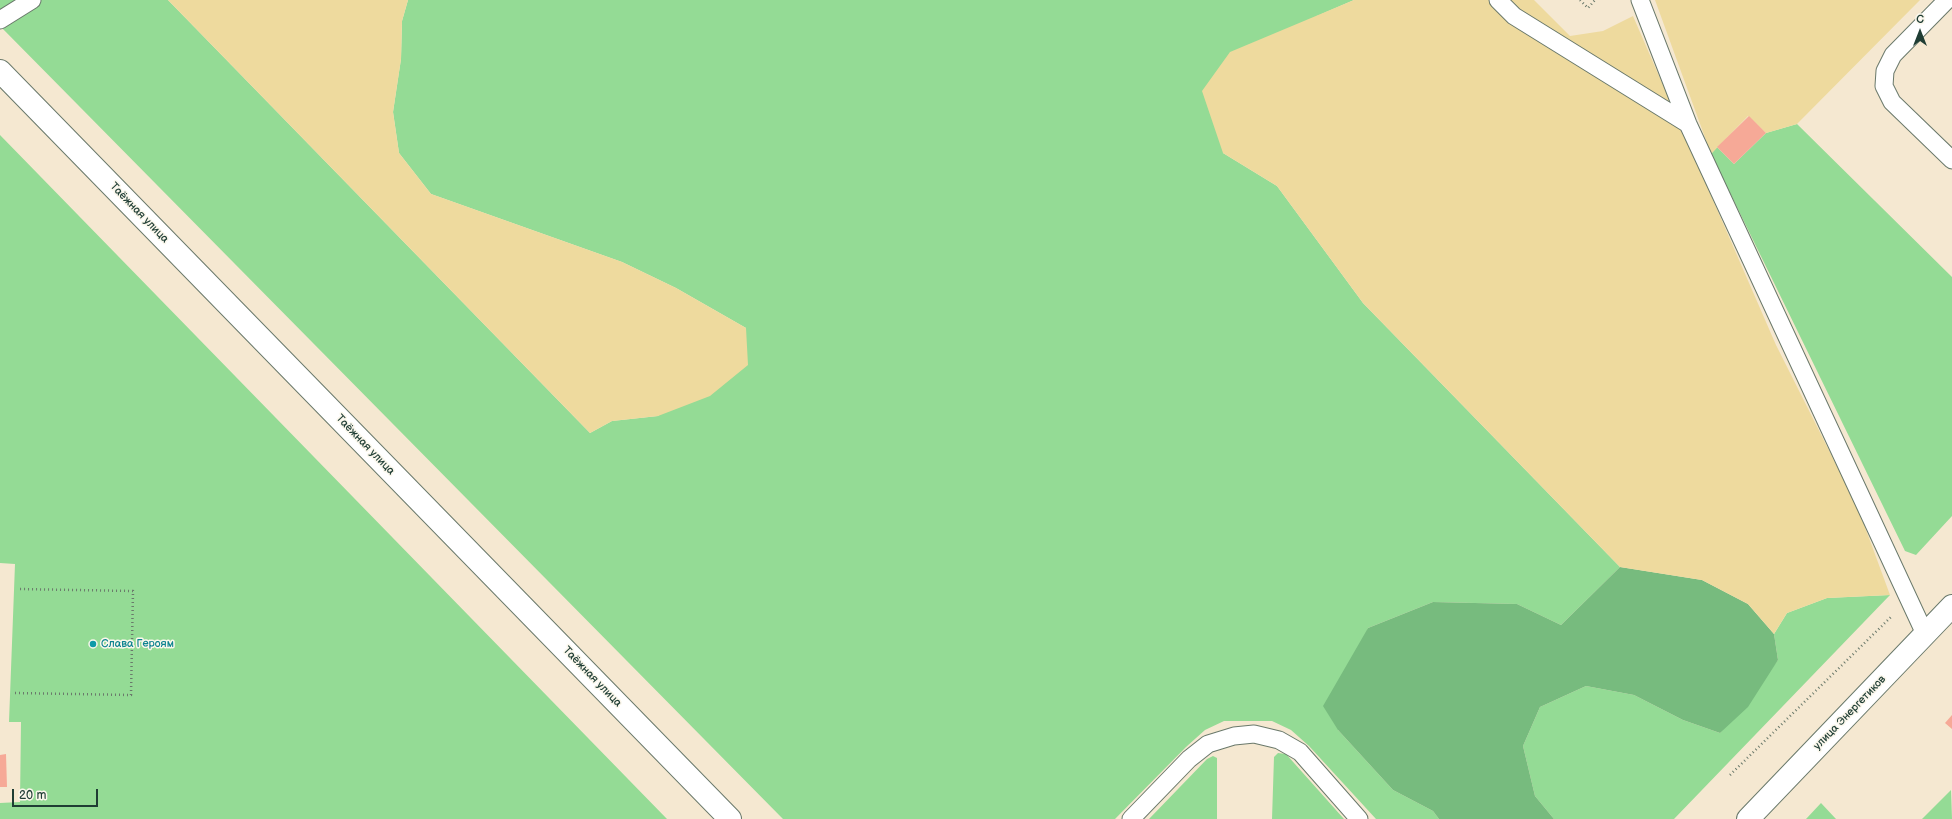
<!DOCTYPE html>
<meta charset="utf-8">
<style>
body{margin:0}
#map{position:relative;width:1952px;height:819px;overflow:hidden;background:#f5e8d1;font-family:"Balsamiq Sans",sans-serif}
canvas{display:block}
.north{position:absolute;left:1900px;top:12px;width:40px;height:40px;-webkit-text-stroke:3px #fbf7ec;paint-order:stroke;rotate:0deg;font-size:11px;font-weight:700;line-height:16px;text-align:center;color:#1f3d34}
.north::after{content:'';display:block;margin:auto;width:14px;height:18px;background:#1f3d34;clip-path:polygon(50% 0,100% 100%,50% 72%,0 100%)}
.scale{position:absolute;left:12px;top:789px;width:86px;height:18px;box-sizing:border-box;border:2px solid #1f3d34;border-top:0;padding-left:5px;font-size:12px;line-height:14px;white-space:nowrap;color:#1f3d34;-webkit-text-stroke:3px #fbf7ec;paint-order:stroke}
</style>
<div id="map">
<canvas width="1952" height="819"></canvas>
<div class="north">С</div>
<div class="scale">20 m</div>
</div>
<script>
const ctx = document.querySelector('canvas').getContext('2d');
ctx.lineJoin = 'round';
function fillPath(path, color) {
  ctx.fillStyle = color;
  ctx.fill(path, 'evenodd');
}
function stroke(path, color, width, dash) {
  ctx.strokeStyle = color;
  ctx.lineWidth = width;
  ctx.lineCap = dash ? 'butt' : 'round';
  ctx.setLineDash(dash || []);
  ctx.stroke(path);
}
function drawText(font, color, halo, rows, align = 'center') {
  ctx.font = font + ' "Balsamiq Sans",sans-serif';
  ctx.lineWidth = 3;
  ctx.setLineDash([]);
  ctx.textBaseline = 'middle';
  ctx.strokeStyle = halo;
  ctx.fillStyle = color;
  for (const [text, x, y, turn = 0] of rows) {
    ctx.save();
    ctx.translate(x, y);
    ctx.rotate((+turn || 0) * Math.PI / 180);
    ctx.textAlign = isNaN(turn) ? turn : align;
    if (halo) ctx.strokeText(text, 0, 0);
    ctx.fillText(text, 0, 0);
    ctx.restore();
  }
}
fillPath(new Path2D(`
 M0 0H168L590 433 612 421 658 416 746 328 676 288 622 262 431 194 399 153 393 112 401 59 402 21 408 0H1354L1317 16 1223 153 1277 186 1363 303 1620 567 1561 625 1517 604 1433 602 1368 628 1338 730 1393 790 1433 811 1439 819H1376L1309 746 1291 730 1272 721H1224L1205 730 1186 747 1115 819H783L0 26Z
 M1797 124 1952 277V516L1916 555 1905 551 1711 154 1717 147 1734 164 1766 133Z
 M0 135 667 819H0V803L20 802 21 722H9L15 564 0 563Z
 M1890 595 1674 819H1554L1535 796 1523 746 1540 707 1586 686 1634 695 1683 720 1720 733 1778 660 1774 634 1787 613 1827 598Z
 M1278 753 1286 754 1344 819H1272L1274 757Z
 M1213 756 1217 758V819H1149L1207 759Z
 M1951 790 1952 819H1922Z
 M1821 803 1836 819H1806Z`), '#94db95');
fillPath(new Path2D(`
 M1620 567 1702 580 1748 604 1774 634 1778 660 1748 707 1720 733 1683 720 1634 695 1586 686 1540 707 1523 746 1535 796 1554 819H1439L1433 811 1393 790 1338 730 1323 706 1368 628 1433 602 1517 604 1561 625Z`), '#77bb7e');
fillPath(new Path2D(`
 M168 0H408L402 21 401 59 393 112 399 153 431 194 622 262 676 288 746 328 748 365 710 396 658 416 612 421 590 433Z
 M1354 0H1534L1570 36 1603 31 1633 16 1776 345 1858 508 1890 595 1827 598 1787 613 1774 634 1748 604 1702 580 1620 567 1363 303 1277 186 1223 153 1202 91 1230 52Z
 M1655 0H1920L1797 124 1766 133 1748 116 1711 154Z`), '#eeda9e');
fillPath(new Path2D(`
 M1749 116 1766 133 1734 164 1717 147Z
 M1952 715V729L1945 723Z
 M6 754 7 787H0V755Z`), '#f6a997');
const lane = new Path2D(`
 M1498 0 1514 16 1688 124
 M1640 0 1688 124 1925 634
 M1947 0 1893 55 1885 71 1884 86 1892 102 1952 160
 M0 20 32 0
 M1131 819 1189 759 1208 744 1234 736 1254 734 1279 740 1300 752 1359 819`);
const street = new Path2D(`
 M0 71 730 819
 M1748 819 1952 606`);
stroke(lane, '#6a796b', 19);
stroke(street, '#6a796b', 24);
stroke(new Path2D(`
 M1580 0 1588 8 1595 0
 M15 693 131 695 133 591 18 589
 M1730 775 1891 617`), '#6a796b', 2.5, [1, 3]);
stroke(lane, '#fff', 17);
stroke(street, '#fff', 22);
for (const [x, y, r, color] of [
 [93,644,4,"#0f9aa8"]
]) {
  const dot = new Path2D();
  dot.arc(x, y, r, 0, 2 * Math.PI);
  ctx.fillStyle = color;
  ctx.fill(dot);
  stroke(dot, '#fbf7ec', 1.5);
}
drawText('11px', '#1f3d34', '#fbf7ec', [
 ["Таёжная улица",139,213,46],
 ["Таёжная улица",365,445,46],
 ["Таёжная улица",592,677,46],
 ["улица Энергетиков",1850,713,-46]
]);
drawText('11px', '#0d838f', '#fbf7ec', [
 ["Слава Героям",101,644]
], 'left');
</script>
